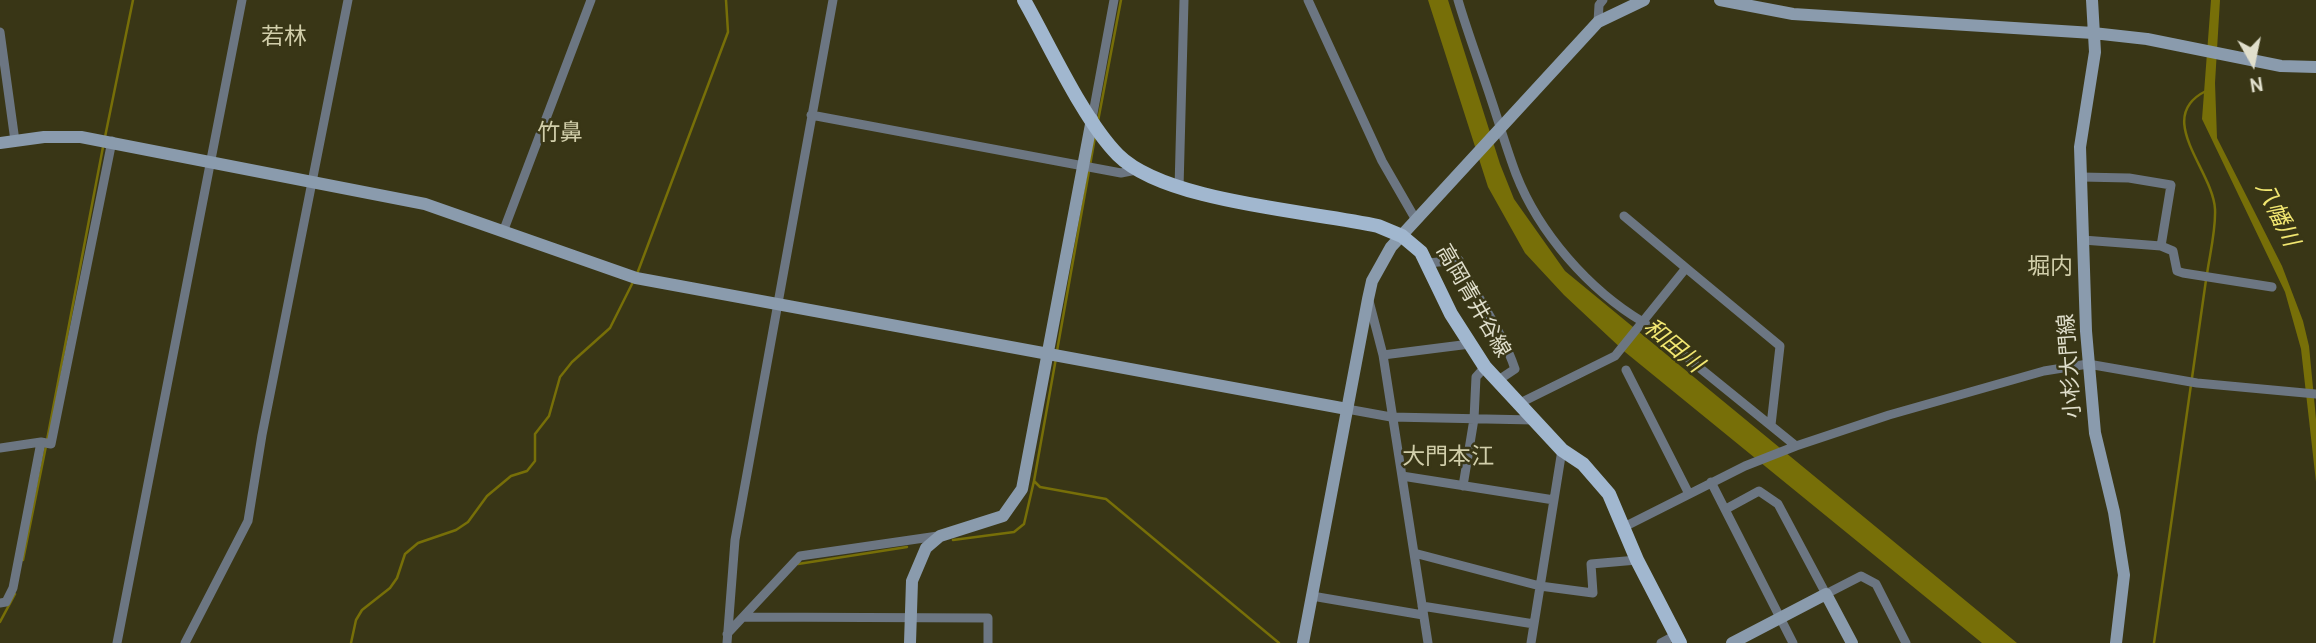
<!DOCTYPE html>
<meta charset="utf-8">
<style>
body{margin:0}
#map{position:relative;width:2316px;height:643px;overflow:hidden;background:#393616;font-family:Cabin,sans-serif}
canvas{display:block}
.north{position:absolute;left:2218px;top:28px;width:70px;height:70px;-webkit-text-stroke:5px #393616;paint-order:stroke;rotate:171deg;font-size:19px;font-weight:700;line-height:28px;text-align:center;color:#e0dfcc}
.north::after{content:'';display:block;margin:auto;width:24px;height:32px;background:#e0dfcc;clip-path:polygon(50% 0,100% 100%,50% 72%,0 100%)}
</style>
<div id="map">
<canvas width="2316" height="643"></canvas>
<div class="north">N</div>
</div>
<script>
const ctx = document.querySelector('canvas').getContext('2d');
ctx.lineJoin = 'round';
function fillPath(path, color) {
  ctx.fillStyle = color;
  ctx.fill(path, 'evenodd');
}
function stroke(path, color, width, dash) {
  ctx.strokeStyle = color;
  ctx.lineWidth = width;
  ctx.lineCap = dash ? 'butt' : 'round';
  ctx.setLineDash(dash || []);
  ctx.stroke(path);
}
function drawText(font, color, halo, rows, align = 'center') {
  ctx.font = font + ' Cabin,"Noto Sans JP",sans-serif';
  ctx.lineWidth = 5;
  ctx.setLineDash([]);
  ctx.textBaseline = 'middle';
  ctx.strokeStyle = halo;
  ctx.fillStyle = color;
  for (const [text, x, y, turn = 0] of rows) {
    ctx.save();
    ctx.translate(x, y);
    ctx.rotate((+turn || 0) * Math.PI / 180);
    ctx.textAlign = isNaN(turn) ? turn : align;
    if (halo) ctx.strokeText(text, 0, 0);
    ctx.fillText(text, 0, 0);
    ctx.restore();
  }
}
fillPath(new Path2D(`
 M1428 0H1448L1500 164 1514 199 1565 271 2017 643H1982L1625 352 1564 295 1525 253 1488 187Z
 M2211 0H2220L2215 83 2217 138 2282 266 2303 321 2309 346 2316 419V482L2301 349 2285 292 2202 119Z`), '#776f08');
stroke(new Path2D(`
 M2206 91C2153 117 2213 170 2215 209 2216 230 2210 253 2207 274
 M1098 121 1121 0
 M105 137 133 0
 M637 274 728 32 726 0
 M1057 351 1095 137
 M1056 358 1034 481 1040 487 1106 499 1279 643
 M47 440 103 147
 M953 540 1014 532 1024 524 1034 481
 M23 560 46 446
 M798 564 907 547
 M0 622 15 594
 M351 643 356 620 362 610 390 588 397 578 405 554 418 543 456 530 468 522 487 496 511 476 527 471 535 461V434L549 416 560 377 572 362 610 328 634 280
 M2154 643 2206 280`), '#776f08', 2.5);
stroke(new Path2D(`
 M1308 0 1382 161 1416 220
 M1458 0C1468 34 1481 68 1492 102 1500 126 1507 150 1516 174 1539 233 1589 290 1643 322L1796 446
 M1598 22 1599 5 1603 0
 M0 32 15 141
 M811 115 1121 173 1136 170
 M1092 119 1114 0
 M2081 177 2129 178 2171 185 2161 246 2083 240
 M1179 188 1184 0
 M1624 216 1686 268
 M503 232 591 0
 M2161 246 2173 251 2177 271 2183 273 2272 287
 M1428 263 1459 260C1476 297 1502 330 1515 369L1497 381
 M1369 301 1383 355 1428 643
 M1383 355 1470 344
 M1626 370 1689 494
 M1518 404 1615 356 1686 268 1780 346 1771 425
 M1347 409 1391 417 1534 420
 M0 448 41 442
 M1402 476 1554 500
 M1711 482 1793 643
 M1463 486 1474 419 1476 377 1485 367
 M1726 509 1759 491 1778 504 1826 594 1861 576 1876 584 1906 643
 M1624 527 1745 466 1796 446 1889 415 2044 371 2088 364 2197 383 2316 394
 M1414 553 1540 586 1593 593 1591 564 1637 560
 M1312 596 1423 615
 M0 603 6 602 13 588 41 442 51 444 112 141
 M1422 606 1534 624
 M743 617 988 618V643
 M727 634 800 556 938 536
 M117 643 242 0
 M185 643 248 521 262 435 348 0
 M727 643 735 540 833 0
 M1531 643 1562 450
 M1661 643 1676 635`), '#6c7682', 9);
stroke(new Path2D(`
 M1720 0 1793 14 2093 33 2147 39 2281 66 2316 67
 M2092 0 2095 52 2080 147 2086 331 2095 433 2114 512 2124 575 2116 643
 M0 143 44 137H81L425 204 636 278 1347 409
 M910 643 912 581 926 548 940 536 1003 516 1022 489 1092 119
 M1303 643 1368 299 1372 281 1391 247 1598 22 1644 0
 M1732 643 1826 594 1852 643`), '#8a9bad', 12);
stroke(new Path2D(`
 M1024 0C1049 44 1084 121 1118 155 1165 202 1310 211 1378 226L1402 236 1421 252 1451 314 1485 367 1562 450 1583 464 1609 494 1637 560 1680 643`), '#a1b7cf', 14);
drawText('21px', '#e0dfcc', '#393616', [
 ["高岡青井谷線",1473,301,60],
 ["小杉大門線",2070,366,-94]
]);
drawText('23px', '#d1ceaa', '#393616', [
 ["若林",284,37],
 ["竹鼻",560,133],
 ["堀内",2050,267],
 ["大門本江",1448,457]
]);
drawText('italic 23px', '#f2e771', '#393616', [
 ["八幡川",2277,214,64],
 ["和田川",1673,346,40]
]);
</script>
